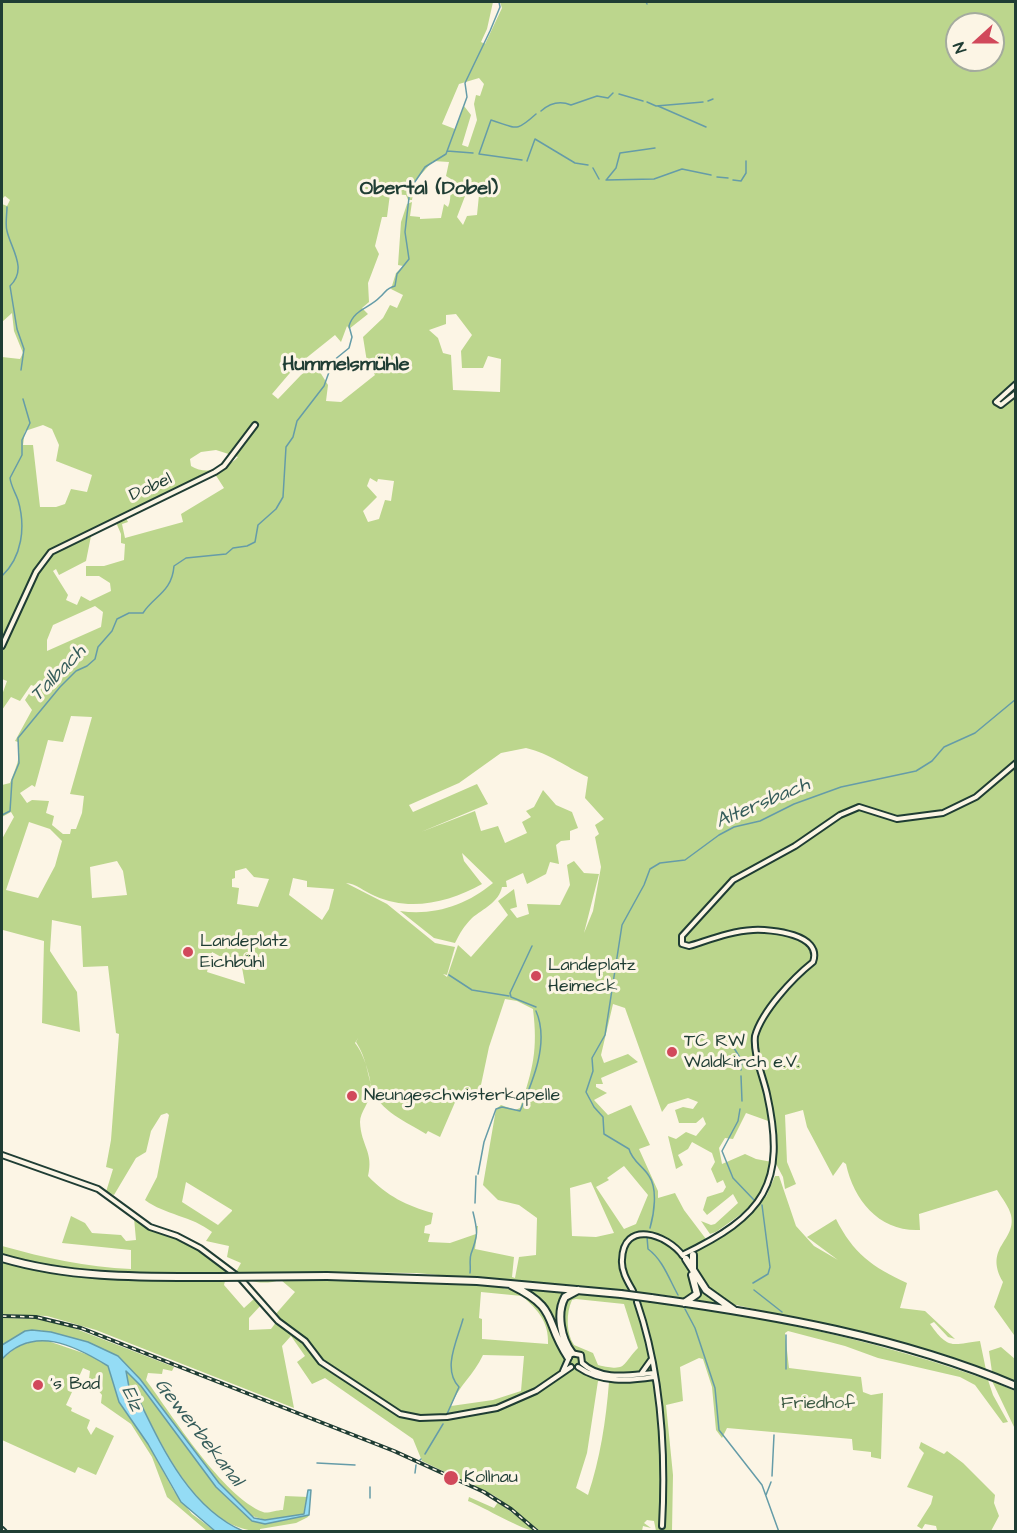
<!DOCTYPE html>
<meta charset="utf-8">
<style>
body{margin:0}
#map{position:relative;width:1017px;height:1533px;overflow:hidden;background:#fcf5e5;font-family:"Architects Daughter",sans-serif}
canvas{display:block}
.frame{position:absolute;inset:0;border:3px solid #1f3d34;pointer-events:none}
.north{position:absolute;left:945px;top:12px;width:60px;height:60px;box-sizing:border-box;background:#fcf5e5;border:2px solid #a4ab9e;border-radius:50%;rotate:249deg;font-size:16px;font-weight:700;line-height:24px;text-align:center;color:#1f3d34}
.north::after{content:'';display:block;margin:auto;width:21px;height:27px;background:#d1495b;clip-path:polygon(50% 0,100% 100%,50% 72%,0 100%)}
</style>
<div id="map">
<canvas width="1017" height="1533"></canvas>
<div class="frame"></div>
<div class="north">N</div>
</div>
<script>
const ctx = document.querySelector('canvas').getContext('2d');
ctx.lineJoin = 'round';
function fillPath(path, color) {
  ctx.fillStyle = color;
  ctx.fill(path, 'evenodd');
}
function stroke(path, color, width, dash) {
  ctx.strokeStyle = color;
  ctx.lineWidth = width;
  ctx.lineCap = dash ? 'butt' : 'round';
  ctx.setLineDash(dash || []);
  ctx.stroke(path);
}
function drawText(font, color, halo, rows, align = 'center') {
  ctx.font = font + ' "Architects Daughter",sans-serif';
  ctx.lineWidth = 6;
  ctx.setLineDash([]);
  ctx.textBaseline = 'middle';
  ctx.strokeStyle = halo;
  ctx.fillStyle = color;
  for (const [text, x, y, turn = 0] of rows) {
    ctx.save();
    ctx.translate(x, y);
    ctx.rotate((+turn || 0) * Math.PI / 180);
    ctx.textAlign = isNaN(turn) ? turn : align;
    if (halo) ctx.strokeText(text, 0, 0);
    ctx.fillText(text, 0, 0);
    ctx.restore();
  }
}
fillPath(new Path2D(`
 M2 2H493L487 29 481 42 485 44 502 8 500 2H1015L1014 1335 994 1307 1003 1282C983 1247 1017 1241 1011 1215 1009 1207 1002 1198 997 1190L919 1214 920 1230C880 1232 854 1201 846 1164L843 1162 833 1176 807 1127 803 1110 785 1115 787 1162 796 1184 785 1189 783 1177 775 1162 771 1122 746 1113 733 1139 725 1138 719 1148 722 1164 745 1154 756 1159 772 1162 763 1194 766 1197 775 1176H779L796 1226 814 1246 838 1260 807 1237 836 1219C853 1253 872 1267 907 1283L900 1308 925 1311 955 1339 948 1337 934 1322 930 1324C949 1351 953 1344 980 1341L986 1370 891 1339 736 1305 692 1302 693 1300 664 1295 416 1273 320 1272 319 1280C382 1282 463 1275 523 1293L526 1288C682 1301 840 1327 988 1380L993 1395 1008 1422 1003 1423 975 1385 960 1377 878 1358 845 1346 788 1331 785 1333 789 1368 861 1377 863 1392 871 1395 883 1393 881 1459 871 1457V1452L853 1450 852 1439 727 1428 722 1438 716 1430 712 1387 703 1359 699 1358 680 1367 683 1401 666 1405 673 1475 672 1531H656L654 1521 647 1520 644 1523 651 1528 643 1526 642 1531H540L495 1496 422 1461 413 1439 325 1378 312 1384 297 1362 305 1356 291 1336 282 1346 294 1408 96 1330 47 1316 2 1314V1261C76 1281 149 1281 225 1281L224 1285 244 1308 255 1298 262 1304 249 1318V1330L271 1329 277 1321 274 1316 295 1292 281 1280C263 1285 250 1283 236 1272L241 1263 227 1257 229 1246 206 1241 212 1232C192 1216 165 1215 145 1200L157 1177 169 1115 167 1113 161 1115 151 1131 146 1152 136 1158 114 1195 106 1192 113 1169 106 1167 111 1140 119 1034 116 1033 108 966 83 967 81 926 52 920 50 951 77 992 80 1032 42 1023 44 941 3 930 2 933V839L14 817 11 812 2 817V785L10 783C15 769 22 757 18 742L15 741 32 710 25 700 34 686 31 685 20 701 11 697 2 710V695L7 681 2 679V357L20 359 23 353 14 331 12 313 2 322V204L7 206 10 200 5 196 2 199ZM957 24H993V60H957ZM479 78 484 84 480 96 476 95 474 104 477 120 468 147 462 145 471 115 464 106 455 129 442 124 459 84ZM433 161 449 162 446 176 451 179C448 187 453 196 448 207L444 204 441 218 420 219V217L410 216 412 202 407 204 401 222 398 265 403 266 396 273 391 289 403 295 397 308 390 305 383 318 363 337 367 362 375 375 341 402 326 401 328 385 315 364 301 375 278 399 272 394 295 367 335 335 341 342 347 326 349 329 368 314 362 308 369 302 368 283 379 254 375 246 382 217H387L390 194 406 195 408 200H412L415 181ZM467 191 479 195 477 215 467 216 463 225 457 217ZM456 314 472 335 461 351 462 368H483L488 356 501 359 500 392 453 390 451 355 443 353 438 338 429 330 446 324V315ZM43 425 52 429 59 445 56 461 92 475 87 492 71 489 65 504 56 507H40L33 445H23L25 431ZM216 450 238 457C228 468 206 476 191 466L190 459 201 452ZM215 474 224 488 181 514 183 522 125 538 122 524 128 522 125 516 192 487ZM370 478 377 482 378 479 394 481 391 501 385 500 379 519 368 522 363 511 377 497 367 486ZM115 520 121 534V543L125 544 124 560 104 566H86V576H99L110 583 111 591 90 601 81 596 77 605 66 600 68 595 53 571 56 569 59 575 86 561 92 531ZM95 606 103 612 101 627 47 651V640L53 625ZM71 716 92 717 70 794 84 796 82 813 76 829H71L70 834H63L52 825 54 816 46 813 49 801 32 800 27 803 20 793 32 785 35 787 48 740 63 742ZM526 748C551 754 564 766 588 777L585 798 604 819 595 825 599 834 595 837 601 867 593 911 584 933 599 874 584 873 574 861 567 865 570 885 560 905 527 904 529 914 517 918 510 909 517 907 514 889 498 901 508 915 471 957 458 945 447 977 443 974 447 975 455 947 435 943 387 904 346 883C355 883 365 892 375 896 410 912 450 902 482 884L464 861 462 853 493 883C467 905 434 916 400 911L434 938 455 943C460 933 464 926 472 918 483 909 499 902 502 887H507L506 881 523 873 527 884 546 874 550 862 559 864 556 845 561 841 570 840V831L578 828 572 812 556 805 543 790 534 807 526 811 531 817 522 822 527 833 505 843 498 826 481 831 475 811 421 832 488 804 477 784 413 812 409 805 459 783 501 753ZM29 822 50 829 62 841 55 866 38 898 6 890ZM117 861 123 871 127 895 92 898 90 867ZM246 868 254 877 269 879 258 907 237 904 239 888 232 887V879L235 878V871ZM293 878 307 881V887L334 889 329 909 322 920 289 895ZM212 952 225 959 241 962 245 984 207 972ZM505 999 517 1001 533 1009C538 1050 533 1069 520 1108L515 1110 501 1105 496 1109 483 1185 498 1200 519 1205 537 1218 536 1255 519 1257 515 1278 512 1277 514 1257 475 1249 478 1226H476V1234L450 1243 428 1242 430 1234 424 1233 425 1226 431 1224 433 1213C407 1206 387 1196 368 1176 374 1152 361 1146 360 1122 360 1112 370 1102 371 1091 372 1079 363 1052 355 1043L358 1038 356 1042C366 1057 367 1072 372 1088 379 1111 407 1122 426 1134L428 1131 440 1137 456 1100 478 1099 489 1047ZM613 1004 625 1008 662 1112 668 1104 688 1098 698 1102 693 1109 683 1107 675 1110 679 1123H696L703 1117 706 1124 696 1136 686 1132 676 1139 668 1136 676 1169 683 1165 678 1155 688 1149 692 1142 712 1153 715 1162 711 1169 717 1183 723 1180 726 1187 723 1192 707 1197 703 1210 707 1215 733 1194 738 1203 715 1224 711 1225 701 1221 710 1234 716 1232 747 1210 750 1214 709 1243 684 1210 675 1193 658 1198V1191L639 1149 650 1145 631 1105 608 1115 594 1100 607 1093 596 1087V1084H603L601 1078 638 1062 628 1054 604 1063 601 1055ZM624 1166 648 1195 636 1224 624 1229 596 1187 609 1180 607 1178ZM186 1182 232 1210V1211L218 1225 182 1202ZM591 1182 614 1233 596 1237 572 1236 570 1188ZM481 1292 522 1296C538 1310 549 1322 548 1344L482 1339V1319L479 1318ZM576 1299 624 1304 638 1348C621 1365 628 1372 598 1365L593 1353 574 1345C566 1333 566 1313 572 1300ZM483 1355 524 1356 521 1391 493 1400 451 1406C458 1386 474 1375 483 1355ZM598 1381 609 1382C606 1421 600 1459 588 1495L576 1488 587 1453Z
 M71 1216 85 1223 92 1233 121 1235 126 1241 136 1240 134 1218 150 1229 192 1244 230 1272 120 1275 45 1266 2 1256V1246C45 1258 86 1267 131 1269V1250L62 1243Z
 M2 1318 36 1319 66 1325 174 1367 172 1371 163 1369 162 1374 148 1373 146 1380C172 1415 223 1497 263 1512 267 1514 276 1510 283 1510L285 1496 308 1497 305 1514 265 1520 252 1516 219 1483 140 1379 118 1356 88 1342 39 1330 25 1331 2 1346Z
 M42 1339 89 1355 108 1366 119 1402 148 1444 174 1491 192 1514 215 1531H207L167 1497 152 1457 131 1424 101 1403 102 1395 89 1379 90 1371 83 1368 66 1405 72 1408 71 1411 90 1420 87 1428 91 1435 96 1427 114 1436 96 1475 78 1467 75 1473 2 1440V1359L18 1346Z
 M1001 1347 1015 1359V1382L992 1372 989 1351Z
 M126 1371 141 1386 216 1487 243 1513 265 1524 309 1515 308 1517 296 1523 260 1529V1531C199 1531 160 1441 136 1394L129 1387Z
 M992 1381 1015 1391V1429Z
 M921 1442 944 1454 947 1451 963 1463 995 1495 994 1503 999 1516 991 1531 937 1530 936 1526 925 1524 922 1529 917 1526 931 1504 933 1496 907 1487 924 1453 919 1448Z
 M469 1497 494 1508 498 1502 536 1531C523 1531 484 1507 468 1501Z`), '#bcd68d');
const water = new Path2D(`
 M32 1330 51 1332 88 1342 118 1356 140 1379 219 1483 254 1518 265 1520 304 1514 308 1490H311L309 1515 265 1524 252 1521 216 1487 141 1386 126 1371 129 1387 136 1394C161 1445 188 1507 243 1531H215L181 1502 148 1444 119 1402 108 1366C74 1345 34 1325 2 1359V1345L25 1331Z`);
fillPath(water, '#94dcf5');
stroke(water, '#659ca8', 1.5);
stroke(new Path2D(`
 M646 2 647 4
 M619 94 643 101
 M708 101 713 99
 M647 102 656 106 703 102
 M658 106 706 127
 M541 111C550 103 559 100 571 105L597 96 608 98 613 93
 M447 151 473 153
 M522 160 479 154 491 120C517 128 515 133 536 114
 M527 161 535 139 575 163 588 165
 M593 168 599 179
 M717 177 728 178
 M607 179 616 168 620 153 655 148
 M606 180 654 179 682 169 711 175
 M733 180 741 181 746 173V161
 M7 207C7 214 5 225 7 231 11 249 28 269 10 286L17 329 24 349 21 370
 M2 576C22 557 26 527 18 500 15 492 11 486 10 478L22 455V440L30 423 23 399
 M2 815 10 811 12 780 19 763 18 738 60 687 76 671 87 666 95 659 98 647 112 631 117 619 129 613H143C154 596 172 592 174 566L186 558 226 554 233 548 247 546 255 542 258 525 276 509 283 497 286 447 293 437 297 421 324 386 333 361 349 348 352 337 349 326C354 309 370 308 380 297 386 292 386 288 395 286L397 274 409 259 405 232 410 189 425 167 446 154 467 97 465 83 490 31 500 7 499 2
 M532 946 510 993 511 997 536 1007
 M449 975 472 990 509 996
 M734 1036V1048L742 1061 741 1070
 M741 1076 742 1101
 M740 1109 738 1121 722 1151 733 1178 754 1200
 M478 1174 484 1142 496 1109 502 1107 520 1111C532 1083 550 1043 536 1011
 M475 1203 476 1176
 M650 1228C654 1214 658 1189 649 1176 643 1166 632 1161 629 1149L604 1134 603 1117 594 1107 586 1092 593 1071 592 1058 605 1035 622 925 644 885 650 869 660 863 685 860 719 835 734 827 760 821 794 804 841 787 916 771 932 761 944 747 975 733 1016 699
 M647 1237 648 1249C663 1260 669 1279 678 1295
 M470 1273C471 1267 469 1260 471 1254 478 1235 478 1232 473 1212
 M753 1283 768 1274 770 1267 762 1205
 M754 1290 782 1312
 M685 1309 695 1328 715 1388 719 1430 762 1485 779 1532
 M786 1335V1369
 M447 1414 459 1387C442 1369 457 1341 463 1319
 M425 1454 443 1424
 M420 1460 421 1459
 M317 1463 355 1465
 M415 1473 416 1465
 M772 1476 774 1435
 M766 1495 771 1482
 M370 1498V1487`), '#659ca8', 1.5);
const minor = new Path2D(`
 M1016 384 996 402 1001 405 1016 393
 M2 646 36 572 51 552 215 472 224 466 255 425
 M2 1155 98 1189 150 1227 177 1236 200 1248 240 1278 278 1321 305 1341 321 1362 400 1414 420 1418 447 1417 497 1408 536 1391 571 1367
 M682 1255C764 1216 787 1184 767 1094 763 1076 753 1054 755 1036 762 1011 793 978 813 962 823 934 771 929 753 930 731 931 709 940 689 946L682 944V936L733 880 795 846 840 815 859 807 897 819 943 813 976 797 1016 763
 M633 1291C628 1282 621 1271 622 1260 623 1219 667 1234 683 1256
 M637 1302C661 1372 666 1453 662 1526
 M582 1363C601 1381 629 1375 653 1373
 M578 1367C601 1383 628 1381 654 1377
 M563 1371 571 1353 581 1355 582 1363
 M641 1374 651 1360
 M2 1530 4 1532`);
const highway = new Path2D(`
 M2 1258C73 1279 145 1277 219 1277
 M686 1259 706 1290 734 1310
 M693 1270V1255
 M327 1276 477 1281 621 1294
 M511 1285C560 1309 543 1319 568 1357
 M651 1298C774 1315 900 1337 1016 1386
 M684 1303 697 1294 692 1275
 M572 1353C561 1339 556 1313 565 1297L578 1290`);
stroke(minor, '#1f3d34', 8);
stroke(highway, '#1f3d34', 10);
stroke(minor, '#fcf5e5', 4);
stroke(highway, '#fcf5e5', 6);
const rail = new Path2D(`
 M2 1316 36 1317 81 1328 394 1451 484 1492 511 1509 538 1532`);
stroke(rail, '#1f3d34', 4);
stroke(rail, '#fcf5e5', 1.5, [4.5]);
const highwayBridge = new Path2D(`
 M219 1277 327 1276
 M621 1294 651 1298`);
stroke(highwayBridge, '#1f3d34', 10, []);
stroke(highwayBridge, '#fcf5e5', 6);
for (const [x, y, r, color] of [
 [188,952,6,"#d1495b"],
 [536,976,6,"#d1495b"],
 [672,1052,6,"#d1495b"],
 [352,1096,6,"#d1495b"],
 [38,1385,6,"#d1495b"],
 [451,1478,8,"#d1495b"]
]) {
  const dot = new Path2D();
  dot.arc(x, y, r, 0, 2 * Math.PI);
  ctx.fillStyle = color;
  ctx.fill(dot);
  stroke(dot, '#fcf5e5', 2);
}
drawText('18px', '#1f3d34', '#fcf5e5', [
 ["Dobel",151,488,-24]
]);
drawText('18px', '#1f3d34', '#fcf5e5', [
 ["Landeplatz",200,942],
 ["Eichbühl",200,963],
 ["Landeplatz",548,966],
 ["Heimeck",548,987],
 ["TC RW",684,1042],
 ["Waldkirch e.V.",684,1063],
 ["Neungeschwisterkapelle",364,1096],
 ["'s Bad",50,1385],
 ["Kollnau",464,1478]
], 'left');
drawText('18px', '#3e5c46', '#fcf5e5', [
 ["Friedhof",818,1404]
]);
drawText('bold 20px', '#1f3d34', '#fcf5e5', [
 ["Obertal (Dobel)",429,190],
 ["Hummelsmühle",346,366]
]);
drawText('italic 20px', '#365d5b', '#fcf5e5', [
 ["Talbach",59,674,-46],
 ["Altersbach",763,804,-23],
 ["Elz",131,1399,66],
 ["Gewerbekanal",198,1433,52]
]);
</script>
